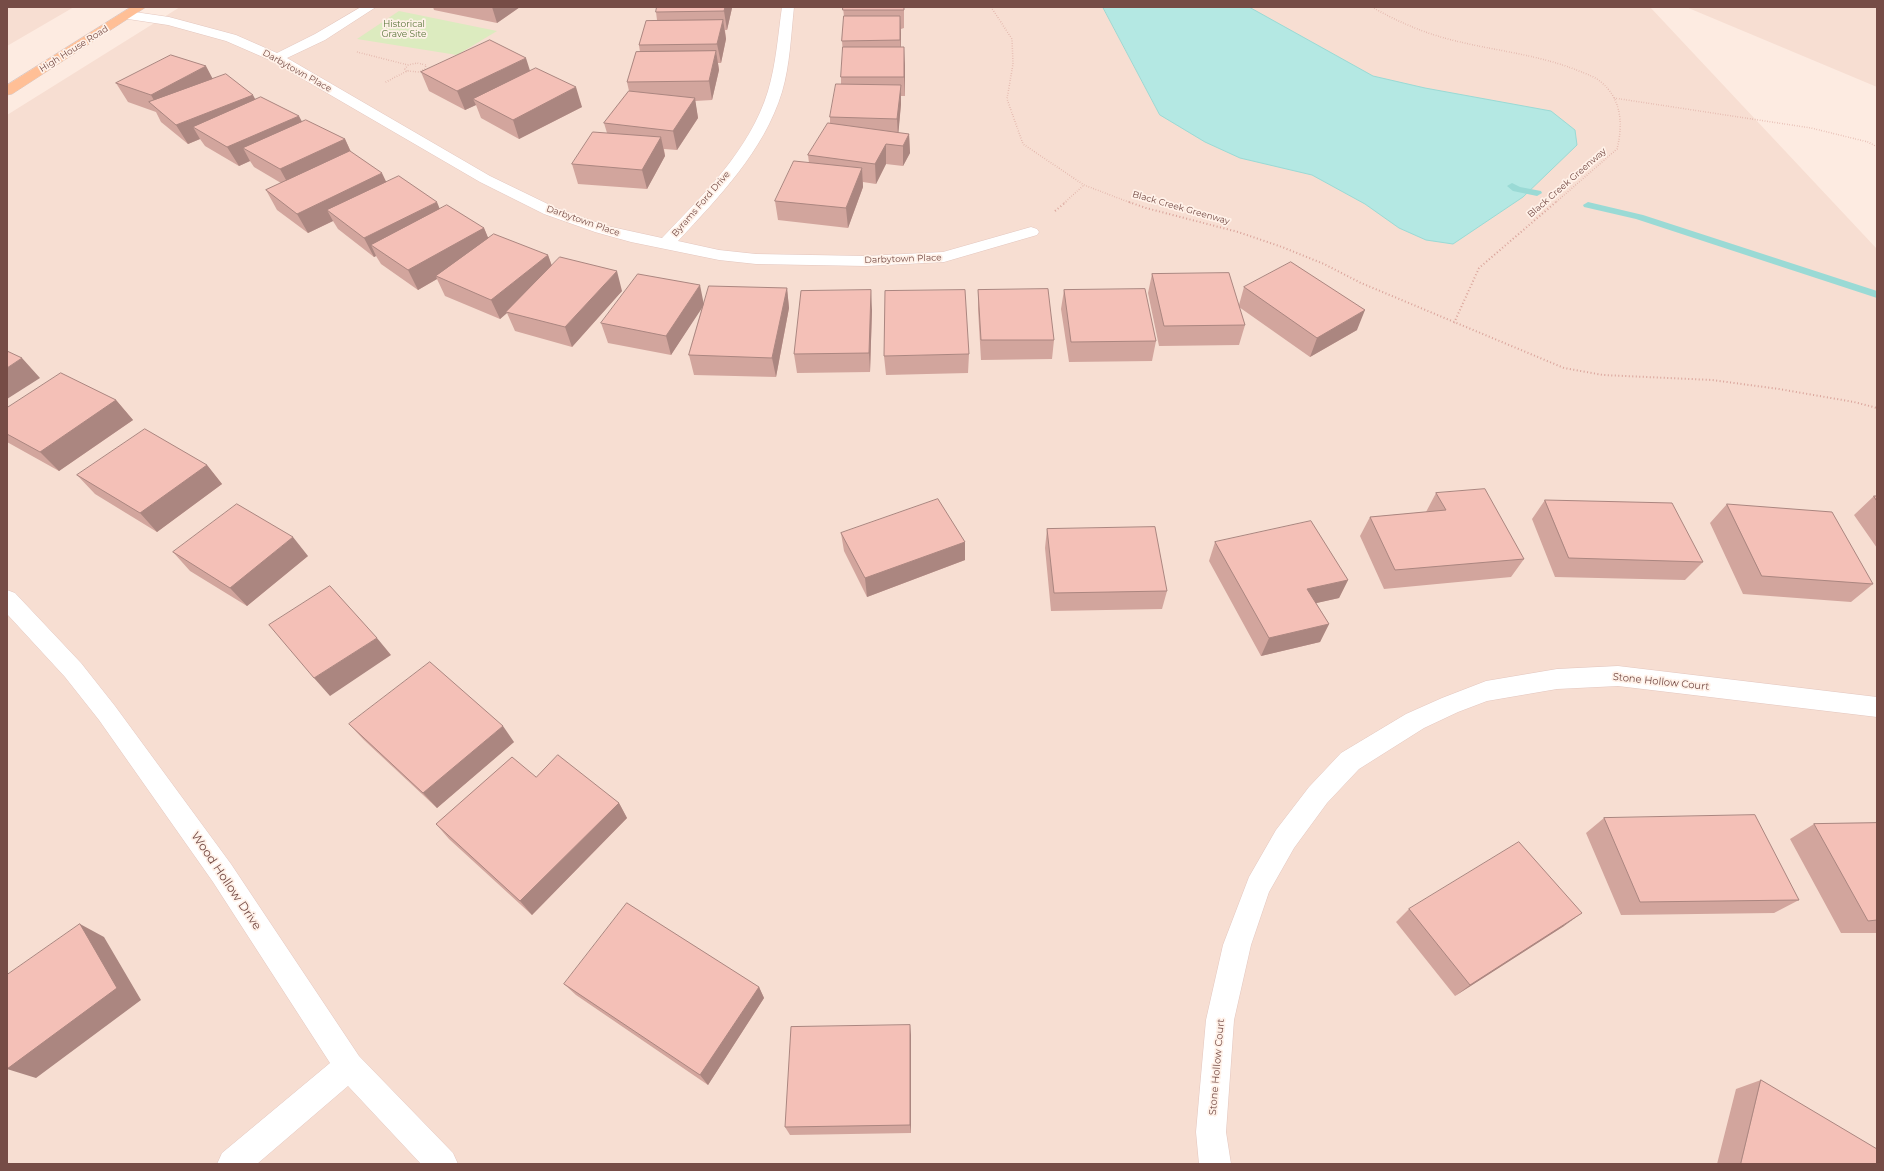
<!DOCTYPE html>
<style>
body{margin:0}
#map{position:relative;width:1884px;height:1171px;overflow:hidden;background:#fdebe1;font-family:Montserrat,sans-serif}
canvas{display:block}
.frame{position:absolute;inset:0;border:8px solid #764c46;pointer-events:none}
</style>
<div id="map">
<canvas width="1884" height="1171"></canvas>
<div class="frame"></div>
</div>
<script>
const ctx = document.querySelector('canvas').getContext('2d');
ctx.lineJoin = 'round';
function fillPath(path, color) {
  ctx.fillStyle = color;
  ctx.fill(path, 'evenodd');
}
function stroke(path, color, width, dash) {
  ctx.strokeStyle = color;
  ctx.lineWidth = width;
  ctx.lineCap = dash ? 'butt' : 'round';
  ctx.setLineDash(dash || []);
  ctx.stroke(path);
}
function drawText(font, color, halo, rows, align = 'center') {
  ctx.font = font + ' Montserrat,sans-serif';
  ctx.lineWidth = 3.5;
  ctx.setLineDash([]);
  ctx.textBaseline = 'middle';
  ctx.strokeStyle = halo;
  ctx.fillStyle = color;
  for (const [text, x, y, turn = 0] of rows) {
    ctx.save();
    ctx.translate(x, y);
    ctx.rotate((+turn || 0) * Math.PI / 180);
    ctx.textAlign = isNaN(turn) ? turn : align;
    if (halo) ctx.strokeText(text, 0, 0);
    ctx.fillText(text, 0, 0);
    ctx.restore();
  }
}
fillPath(new Path2D(`
 M7 7H74L7 46Z
 M180 7H1650L1877 249V1164H7V115Z
 M1686 7H1877V87Z`), '#f7ded2');
fillPath(new Path2D(`
 M399 11 497 31 457 55 357 39Z`), '#dcebbf');
const water = new Path2D(`
 M1103 7H1249L1373 76 1425 88 1551 111 1575 130 1577 145 1523 197 1453 244 1426 240 1399 228 1365 204 1312 175 1240 158 1205 142 1160 115Z`);
fillPath(water, '#b4e8e3');
stroke(water, '#9adad5', 1);
fillPath(new Path2D(`
 M1512 183 1520 187 1541 191 1542 193 1537 196 1513 191 1507 186Z
 M1588 202 1643 215 1877 291V298L1636 219 1584 207 1583 205Z`), '#9adad5');
const street = new Path2D(`
 M361 7H376L325 40 287 58 490 176 556 208 607 226 662 238C703 195 750 150 768 91 776 64 778 35 782 7H794C791 35 790 65 782 92 764 151 718 198 678 241L719 250 756 254 866 256 943 252 1031 227 1037 229 1039 232 1037 235 944 262 866 266 756 264 719 260 631 242 595 232 544 214 480 182 272 61 226 41 168 25 128 19 123 18 122 15 123 12 128 11 169 17 236 35 277 53 315 34Z
 M7 590 15 593 81 663 115 706 231 864 359 1056 453 1153 458 1164H421L348 1086 257 1164H217L222 1153 330 1063 213 882 99 720 65 677 7 614Z
 M1618 666 1877 697V717L1618 686 1557 689 1487 701 1458 712 1424 728 1359 769 1327 803 1294 848 1269 892 1251 945 1234 1020 1226 1132 1231 1164H1199L1196 1132 1206 1020 1223 945 1249 877 1276 830 1309 787 1341 753 1406 714 1442 698 1486 681 1557 669Z`);
const primary = new Path2D(`
 M131 7H146L12 94 7 95V85Z`);
stroke(street, '#e4c7bf', 1);
stroke(primary, '#d6c9c8', 1);
stroke(new Path2D(`
 M991 7 1012 39 1013 64 1007 99 1023 144 1084 185 1131 203
 M1372 7C1398 22 1426 34 1456 41 1497 51 1540 55 1579 71 1587 74 1595 77 1601 82 1622 99 1623 125 1617 149L1555 203
 M357 52 408 65 417 63 426 65 425 69 419 72 407 71 384 83
 M407 71 405 69 408 65
 M1614 98 1811 128 1868 142 1877 147
 M1064 203 1084 185`), '#d9a39a', 1.5, [0.5, 2]);
stroke(new Path2D(`
 M1129 202 1146 208 1238 232 1282 247 1324 264 1361 283 1564 368 1603 375 1712 380 1779 389 1854 402 1877 408
 M1055 211 1066 202
 M1454 323 1479 268 1556 202`), '#d9a39a', 2, [1, 2.5]);
fillPath(street, '#fff');
fillPath(primary, '#ffbf96');
fillPath(new Path2D(`
 M433 7H520L497 23 434 10Z
 M843 7H904V28L901 29V47L905 66V96H901V104L898 133 909 134 910 153 903 166 886 164 876 184 863 182V187L848 228 778 220 775 201 809 163 808 155 830 123V117L841 84V77L843 54 842 41 844 17Z
 M732 8 727 30H725L726 39 721 63H718L719 70 712 100 695 101 698 118 677 150 664 149 665 156 647 189 578 184 572 164 607 133 604 123 629 91 627 82 640 52 639 45 657 20 656 12Z
 M530 71 582 107 519 139 481 118 476 105 465 110 429 91 421 72Z
 M213 79 302 122 345 139 351 152 386 182 439 209 484 228 488 238 548 255 552 266 622 291 572 347 515 331 507 313 500 319 445 296 437 279 418 290 381 264 376 256 374 257 338 229 333 221 308 233 277 210 266 190 281 183 254 167 250 161 239 166 205 146 200 139 188 144 161 122 156 112 128 102 116 83Z
 M1152 274 1239 305 1244 287 1357 330 1310 357 1239 307 1245 325 1239 345 1159 346 1148 293Z
 M787 288 789 308 776 377 694 375 689 355 703 305 671 355 608 343 601 323Z
 M978 290 1054 340 1052 359 981 360 978 309Z
 M1064 290 1156 341 1152 361 1069 362 1061 309Z
 M872 310 870 372 797 373 794 354Z
 M969 354 968 373 886 375 884 356Z
 M116 400 133 420 59 471 7 442V408Z
 M207 465 222 484 157 532 95 494 77 475Z
 M1436 493 1524 559 1511 577 1384 589 1360 536 1370 517 1426 512Z
 M1874 496H1877V548L1854 515Z
 M1545 500 1703 562 1685 580 1555 577 1532 519Z
 M1727 504 1873 584 1851 602 1743 594 1710 523Z
 M1047 529 1167 591 1162 609 1051 611 1045 548Z
 M841 533 965 542V560L867 597 844 551Z
 M1215 542 1348 580 1339 598 1316 603 1329 624 1320 642 1261 656 1209 561Z
 M173 552 308 556 247 606 190 571Z
 M349 724 514 742 437 808 364 740Z
 M536 777 619 803 627 818 532 915 449 839 436 824Z
 M1604 818 1799 900 1774 913 1621 915 1586 833Z
 M1877 823V933H1841L1790 839 1814 824Z
 M1409 909 1564 926 1455 996 1396 922Z
 M564 984 759 987 764 998 708 1085 576 995Z
 M911 1035V1133L790 1135 785 1127Z
 M1761 1080 1877 1164H1717L1736 1089Z`), '#d2a59d');
fillPath(new Path2D(`
 M492 7H520L497 23Z
 M725 7H732V8L727 30 724 11Z
 M900 16 901 34 900 59Z
 M723 20 726 39 721 63 717 44Z
 M904 47 905 66V96L904 77Z
 M716 51 719 70 712 100 709 81Z
 M526 58 532 77 473 99 476 105 465 110 457 91Z
 M206 66 216 85 161 113 151 95Z
 M901 85V104L898 138 897 119Z
 M576 87 582 107 519 139 513 120Z
 M253 95 263 114 193 127 200 139 188 144 176 125Z
 M695 98 698 118 677 150 673 131Z
 M299 116 309 135 243 148 250 161 239 166 227 147Z
 M909 134 910 153 903 166V146Z
 M661 137 665 156 647 189 642 170Z
 M345 139 354 159 291 189 280 169Z
 M886 144V164L876 184 875 164Z
 M862 168 863 187 848 228 846 208Z
 M382 173 391 192 327 210 333 221 308 233 297 214Z
 M437 202 445 222 371 245 376 256 374 257 364 238Z
 M484 228 492 247 436 276 437 279 418 290 408 270Z
 M548 255 555 275 506 312 507 313 500 319 491 300Z
 M617 271 622 291 572 347 565 327Z
 M700 285 704 305 671 355 666 336Z
 M787 288 789 308 776 377 772 358Z
 M871 290 872 310 870 372 869 353Z
 M1365 310 1357 330 1310 357 1317 338Z
 M22 358 40 378 7 399V368Z
 M116 400 133 420 59 471 40 452Z
 M207 465 222 484 157 532 140 513Z
 M293 537 308 556 247 606 230 588Z
 M965 542V560L867 597 865 578Z
 M1348 580 1339 598 1299 607 1307 589Z
 M1329 624 1320 642 1261 656 1269 638Z
 M377 638 391 655 330 696 314 678Z
 M503 726 514 742 437 808 423 793Z
 M619 803 627 818 532 915 520 901Z
 M1582 913 1564 926 1455 996 1470 985Z
 M80 924 104 937 141 1000 36 1078 7 1069Z
 M759 987 764 998 708 1085 700 1075Z
 M910 1025 911 1035V1133L910 1125Z`), '#ab8680');
const building = new Path2D(`
 M657 7H725L724 11 656 12Z
 M843 7H904V10H843Z
 M844 16H900V40L842 41Z
 M723 20 717 44 639 45 646 21Z
 M490 40 526 58 457 91 421 72Z
 M843 47H904V77H841Z
 M716 51 709 81 627 82 636 52Z
 M171 55 206 66 151 95 116 83Z
 M536 68 576 87 513 120 473 99Z
 M226 74 253 95 176 125 149 102Z
 M836 84 901 85 897 119 830 117Z
 M629 91 695 98 673 131 604 123Z
 M261 97 299 116 227 147 193 127Z
 M306 120 345 139 280 169 243 148Z
 M828 123 909 134 903 146 886 144 875 164 808 155Z
 M593 132 661 137 642 170 572 164Z
 M350 151 382 173 297 214 266 190Z
 M794 161 862 168 846 208 775 201Z
 M399 176 437 202 364 238 327 210Z
 M447 205 484 228 408 270 371 245Z
 M494 234 548 255 491 300 436 276Z
 M560 257 617 271 565 327 506 312Z
 M1291 262 1365 310 1317 338 1244 287Z
 M1229 273 1245 325 1164 326 1152 274Z
 M638 274 700 285 666 336 601 323Z
 M709 286 787 288 772 358 689 355Z
 M1048 289 1054 340H981L978 290Z
 M1145 289 1156 341 1071 342 1064 290Z
 M871 290 869 353 794 354 801 291Z
 M965 290 969 354 884 356 885 291Z
 M7 351 22 358 7 368Z
 M61 373 116 400 40 452 7 434V408Z
 M145 429 207 465 140 513 77 475Z
 M1485 489 1524 559 1395 570 1370 517 1446 510 1436 493Z
 M1874 496H1877V501Z
 M938 499 965 542 865 578 841 533Z
 M1545 500 1672 503 1703 562 1569 558Z
 M237 504 293 537 230 588 173 552Z
 M1727 504 1832 512 1873 584 1762 576Z
 M1311 521 1348 580 1307 589 1329 624 1269 638 1215 542Z
 M1155 527 1167 591 1054 593 1047 529Z
 M330 586 377 638 314 678 269 625Z
 M430 662 503 726 423 793 349 724Z
 M558 755 619 803 520 901 436 824 512 757 536 777Z
 M1755 815 1799 900 1640 902 1604 818Z
 M1877 823V920L1868 921 1814 824Z
 M1519 842 1582 913 1470 985 1409 909Z
 M627 903 759 987 700 1075 564 984Z
 M80 924 117 988 7 1069V975Z
 M910 1025V1125L785 1127 791 1027Z
 M1761 1080 1877 1149V1164H1741Z`);
fillPath(building, '#f4c0b7');
stroke(building, '#ab8680', 1);
drawText('9px', '#5b773c', '#fff1e8', [
 ["Historical",404,24],
 ["Grave Site",404,34]
]);
drawText('9px', '#764c46', '#fff1e8', [
 ["High House Road",74,49,-32],
 ["Darbytown Place",297,71,29],
 ["Black Creek Greenway",1567,183,-41],
 ["Byrams Ford Drive",701,204,-49],
 ["Black Creek Greenway",1181,208,16],
 ["Darbytown Place",583,221,19],
 ["Darbytown Place",903,259,-2]
]);
drawText('10px', '#764c46', '#fff1e8', [
 ["Stone Hollow Court",1661,682,6],
 ["Stone Hollow Court",1217,1067,-85]
]);
drawText('12px', '#764c46', '#fff1e8', [
 ["Wood Hollow Drive",226,881,56]
]);
</script>
